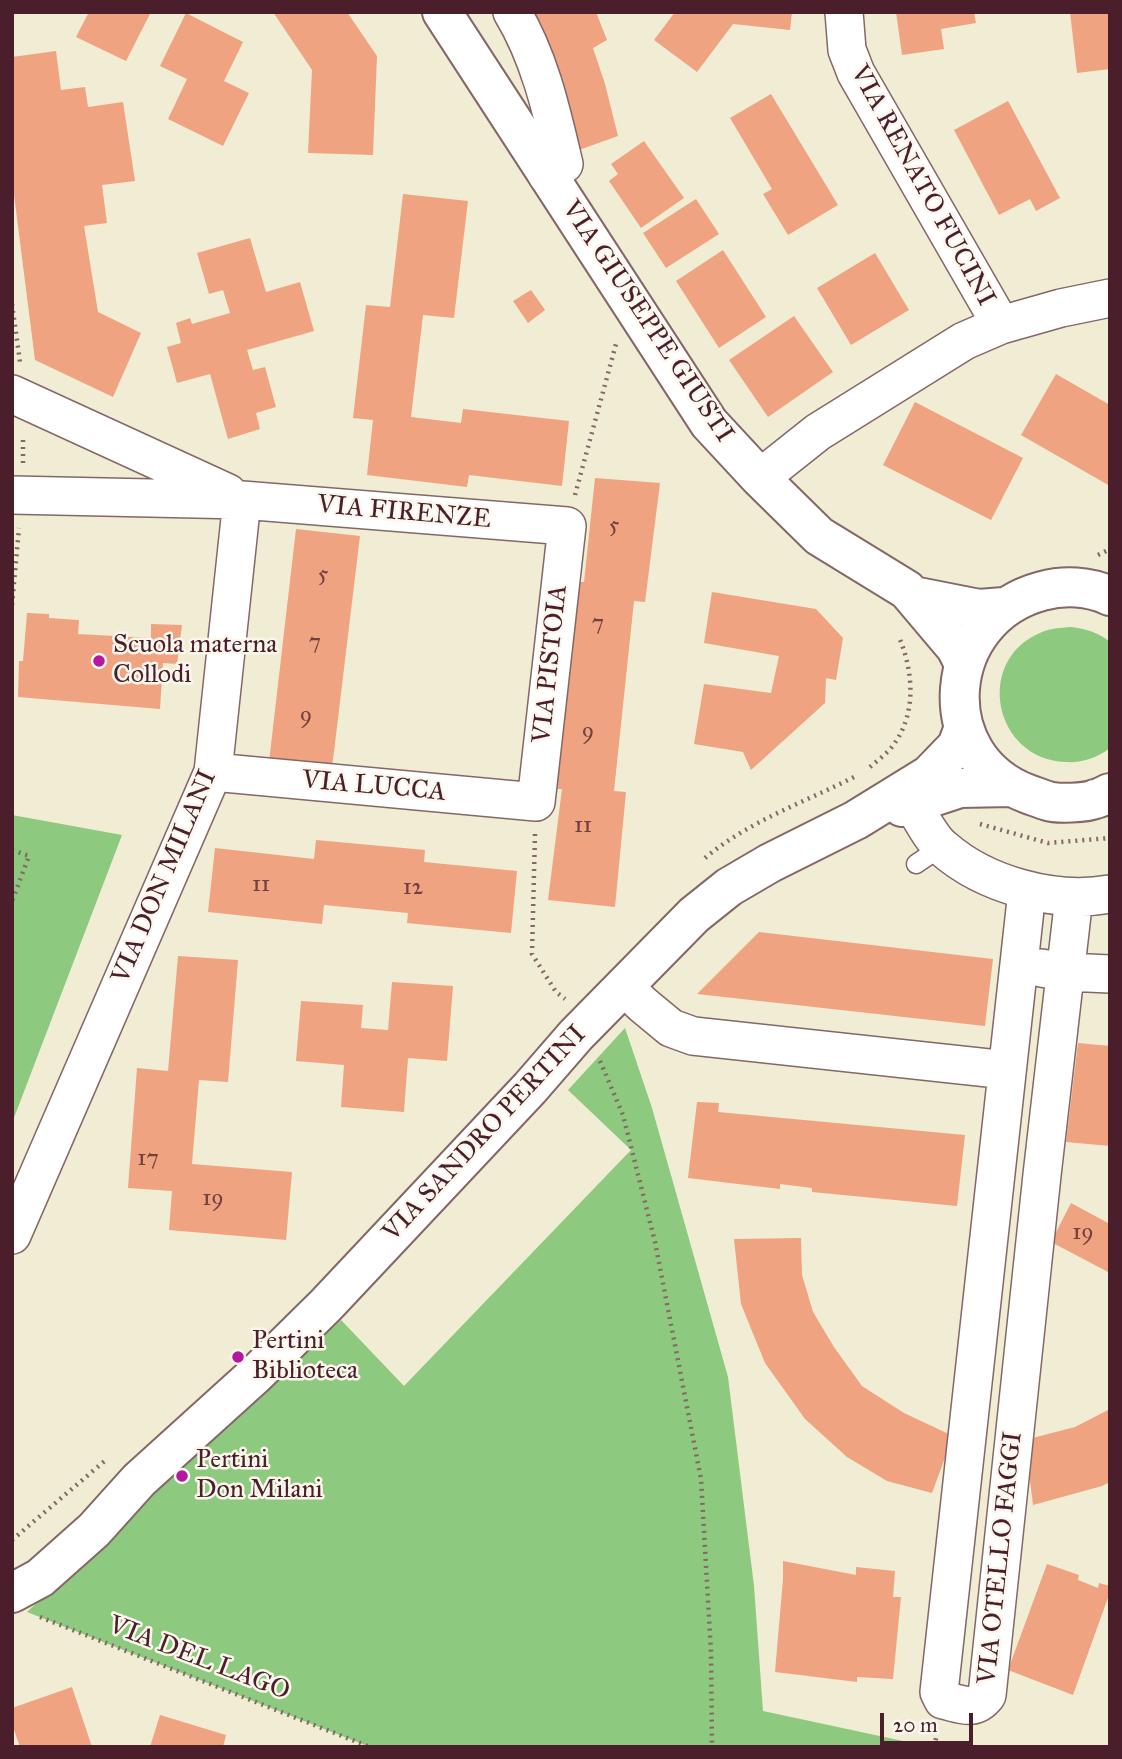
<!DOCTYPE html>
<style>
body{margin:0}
#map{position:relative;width:1122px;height:1759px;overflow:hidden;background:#f1ecd4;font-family:"IM FELL Great Primer",serif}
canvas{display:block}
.frame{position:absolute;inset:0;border:14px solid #4a1f2b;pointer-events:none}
.scale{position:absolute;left:880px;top:1713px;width:93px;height:32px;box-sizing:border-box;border:4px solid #4a1f2b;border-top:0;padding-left:9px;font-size:21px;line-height:24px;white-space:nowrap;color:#4a1f2b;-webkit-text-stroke:5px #fbf7ec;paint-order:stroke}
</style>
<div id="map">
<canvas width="1122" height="1759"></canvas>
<div class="frame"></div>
<div class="scale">20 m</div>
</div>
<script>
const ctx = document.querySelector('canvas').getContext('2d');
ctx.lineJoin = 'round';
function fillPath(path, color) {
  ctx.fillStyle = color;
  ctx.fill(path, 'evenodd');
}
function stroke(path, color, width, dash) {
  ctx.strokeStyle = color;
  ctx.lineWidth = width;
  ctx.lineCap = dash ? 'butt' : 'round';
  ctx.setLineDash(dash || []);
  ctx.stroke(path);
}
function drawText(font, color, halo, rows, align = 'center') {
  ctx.font = font + ' "IM FELL Great Primer",serif';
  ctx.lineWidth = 5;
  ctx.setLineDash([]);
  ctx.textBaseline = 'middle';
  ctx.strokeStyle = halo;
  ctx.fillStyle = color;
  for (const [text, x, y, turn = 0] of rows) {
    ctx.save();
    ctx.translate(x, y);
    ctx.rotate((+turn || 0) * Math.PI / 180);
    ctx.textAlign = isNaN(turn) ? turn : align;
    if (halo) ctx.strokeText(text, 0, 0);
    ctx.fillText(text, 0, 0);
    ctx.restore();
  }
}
fillPath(new Path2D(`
 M1071 627C1086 629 1098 632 1110 642V748C1097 758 1082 763 1065 762 994 759 974 661 1040 633 1050 628 1060 628 1071 627Z
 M12 815 122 835 12 1123Z
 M625 1028 652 1108 728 1377 754 1586 763 1711 931 1747H370L27 1612 341 1320 404 1386 631 1150 568 1090Z`), '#8dc97f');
fillPath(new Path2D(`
 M89 12H151L126 61 76 37Z
 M273 12H347L377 56 373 155 308 153 312 70Z
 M527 12H596L607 40 593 48 605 84 618 136 579 150Z
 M675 12H792L790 30 733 24 697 72 654 40Z
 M896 12H974L976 23 941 29 944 49 902 55Z
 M1070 12H1110V69L1077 73Z
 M186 13 243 42 224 81 249 93 223 146 168 119 187 79 160 66Z
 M56 51 61 90 85 87 88 107 123 102 135 181 102 185 107 223 84 226 98 312 141 333 113 397 35 360 12 179V57Z
 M771 94 838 205 788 235 763 194 772 189 730 118Z
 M1008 101 1060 198 1036 211 1030 199 999 215 954 130Z
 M644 141 684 198 641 228 609 181 618 174 611 164Z
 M403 194 468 201 454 318 423 315 411 417 461 423 463 409 569 421 562 486 469 475 467 487 367 475 373 420 353 418 366 305 390 307Z
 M696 199 719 234 666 268 643 233Z
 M250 238 266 292 300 282 314 331 247 350 253 370 265 367 276 407 256 413 260 429 228 439 210 374 177 383 167 347 181 343 176 323 190 318 192 324 230 313 223 290 209 294 197 253Z
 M723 250 766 317 719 348 676 281Z
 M875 253 909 310 851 345 817 288Z
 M531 290 545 310 528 323 513 301Z
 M794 316 833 372 768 417 729 360Z
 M1056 374 1110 405V486L1021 435Z
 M915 402 1023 458 991 520 883 465Z
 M595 478 660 483 645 602 634 601 614 791 626 792 615 907 548 900 562 789H550L574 582H584Z
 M296 529 360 536 332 768 269 762Z
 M712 592 816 609 843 638 836 680 826 678 825 703 751 770 743 752 694 744 704 684 771 693 779 656 704 643Z
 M27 613 49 614V618L79 620 78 634 151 638V624L182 625 177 664 163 663 160 709 18 697 19 661H23Z
 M316 840 425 850 424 862 517 871 511 933 407 923 408 913 324 905 322 924 208 912 215 848 314 859Z
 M759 932 993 959 985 1026 697 994Z
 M178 956 238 960 228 1082 199 1080 192 1164 292 1172 286 1240 169 1230 172 1191 128 1188 137 1068 168 1071Z
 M392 982 453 986 447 1061 408 1058 404 1112 341 1107 344 1065 296 1061 301 1001 363 1005 361 1028 388 1030Z
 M1078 1043 1110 1046V1146L1066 1142Z
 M697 1102 719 1103 718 1112 965 1135 957 1206 812 1192V1188L780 1184V1189L688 1178Z
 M1071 1203 1110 1224V1273L1051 1242Z
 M801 1238 802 1275 813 1312 834 1347 862 1386 904 1413 953 1436 932 1493 887 1481 847 1457 805 1419 765 1363 741 1304 734 1239Z
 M1110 1409V1482L1102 1486 1033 1505 1025 1440 1075 1427Z
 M783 1561 856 1575V1567L895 1571 893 1597H901L893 1679 857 1677V1682L775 1672 783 1579Z
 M1047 1564 1079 1575 1078 1580 1098 1588 1099 1583 1110 1586V1592L1073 1695 1008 1670Z
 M72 1687 92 1747H20L12 1724V1708Z
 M160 1715 226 1735 223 1747H150Z`), '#efa380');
const service = new Path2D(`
 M916 864 941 847`);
const minor = new Path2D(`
 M512 12C540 58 552 113 564 164L547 175
 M844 12 847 50 856 73 1001 325
 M12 394 228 493
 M760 478 818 432 964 341 1001 325 1061 308 1110 298
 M12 495 242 500 567 526 536 802 213 772
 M912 804C921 817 931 839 943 848 985 885 1055 904 1110 894
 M1027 891 939 1692 943 1700C961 1704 974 1712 987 1695L1042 1175 1074 897
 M1041 968 1066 972 1110 974
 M624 986 642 1004 671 1028 693 1036 1007 1070
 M12 1235 213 772 242 500`);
const tertiary = new Path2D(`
 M442 12 709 423 760 478 819 536 907 590 956 648 964 664
 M913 596 979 609 1004 607
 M1110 596C1089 586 1064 585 1042 591 941 618 929 757 1028 794 1034 796 1041 799 1048 801 1057 804 1086 803 1095 799 1100 798 1105 795 1110 793
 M902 807 960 788 1011 787
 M12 1593 40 1578 94 1530 139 1480 255 1375 326 1305 530 1088 576 1035 694 915 729 887 770 863 856 820 929 775 957 746 964 727`);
stroke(service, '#846766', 21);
stroke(minor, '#846766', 40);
stroke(tertiary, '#846766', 42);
stroke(new Path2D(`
 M12 304 20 362
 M23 463V437
 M575 495 616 344
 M1098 555 1110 549
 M12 605 19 528
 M870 767C877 761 885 755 891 748 917 716 914 673 899 637
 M980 824 1048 843 1110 838
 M535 834 532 954 556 992 565 999
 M12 850 29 856 12 901
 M705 858C749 821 803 803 854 777
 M600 1061 623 1115 655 1242 701 1479 711 1652 712 1747
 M12 1540 107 1459
 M40 1617 370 1747
 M934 1747 937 1734`), '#846766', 4.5, [2, 5]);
stroke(service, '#fff', 18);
stroke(minor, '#fff', 37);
stroke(tertiary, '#fff', 38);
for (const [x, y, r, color] of [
 [99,661,7,"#b5179e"],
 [238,1357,7,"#b5179e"],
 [182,1476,7,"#b5179e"]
]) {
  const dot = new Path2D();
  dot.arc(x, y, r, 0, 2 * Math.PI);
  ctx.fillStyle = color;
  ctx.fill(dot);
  stroke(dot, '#fbf7ec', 2.5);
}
drawText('23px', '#734040', null, [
 ["5",614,526],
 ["5",323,575],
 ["7",598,624],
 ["7",315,643],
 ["9",306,716],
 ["9",588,732],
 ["11",583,826],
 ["11",261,885],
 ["12",413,888],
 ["17",148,1159],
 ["19",213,1199],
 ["19",1083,1233]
]);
drawText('26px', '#4a1f2b', '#fbf7ec', [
 ["VIA RENATO FUCINI",922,186,61],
 ["VIA GIUSEPPE GIUSTI",647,322,56],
 ["VIA FIRENZE",404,513,5],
 ["VIA PISTOIA",551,664,-84],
 ["VIA LUCCA",374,787,5],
 ["VIA DON MILANI",165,877,-67],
 ["VIA SANDRO PERTINI",485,1134,-47],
 ["VIA OTELLO FAGGI",1001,1558,-84],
 ["VIA DEL LAGO",199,1659,21]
]);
drawText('26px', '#4a1f2b', '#fbf7ec', [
 ["Scuola materna",113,646],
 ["Collodi",113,676],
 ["Pertini",252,1342],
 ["Biblioteca",252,1372],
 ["Pertini",196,1461],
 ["Don Milani",196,1491]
], 'left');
</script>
